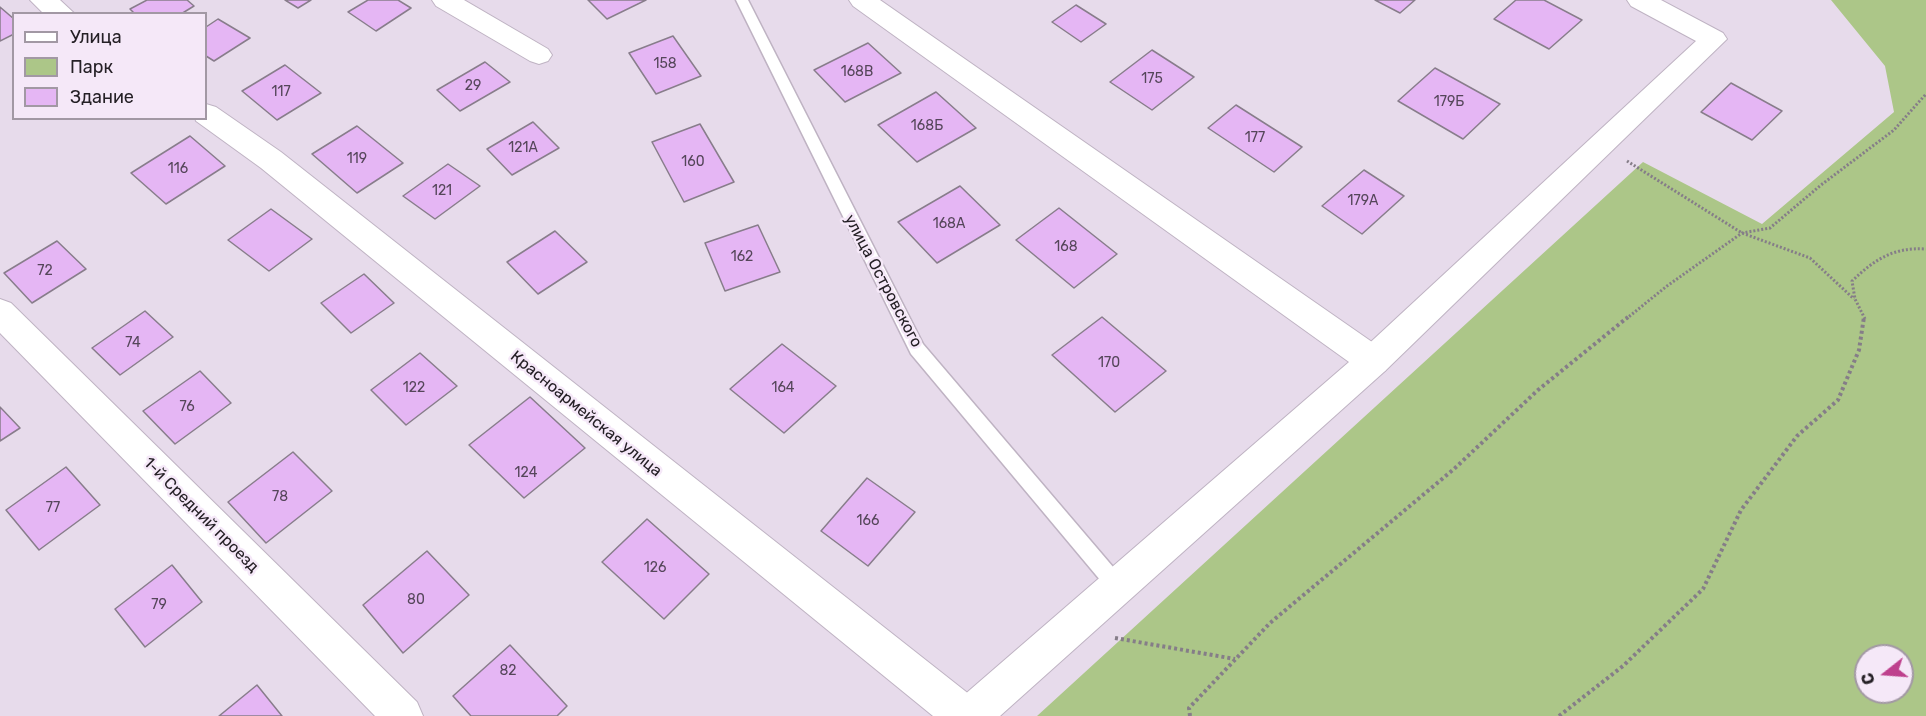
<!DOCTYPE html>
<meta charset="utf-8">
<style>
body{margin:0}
#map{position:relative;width:1926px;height:716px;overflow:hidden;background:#e7dbeb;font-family:Rubik,sans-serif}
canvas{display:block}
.legend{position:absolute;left:12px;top:12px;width:195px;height:108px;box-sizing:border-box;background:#f5e8f8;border:2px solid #a298a4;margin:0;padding:8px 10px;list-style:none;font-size:18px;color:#252026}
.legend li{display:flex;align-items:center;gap:12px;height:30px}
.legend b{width:30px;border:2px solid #a298a4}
.north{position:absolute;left:1854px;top:644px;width:60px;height:60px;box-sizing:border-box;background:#f5e8f8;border:2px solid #a298a4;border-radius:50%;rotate:253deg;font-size:16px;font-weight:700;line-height:24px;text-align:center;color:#252026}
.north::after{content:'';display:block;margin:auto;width:21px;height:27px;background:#be408d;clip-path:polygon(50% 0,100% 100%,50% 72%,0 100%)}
</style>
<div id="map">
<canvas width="1926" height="716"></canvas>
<ul class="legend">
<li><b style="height:8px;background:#fff"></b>Улица</li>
<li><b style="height:16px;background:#acc688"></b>Парк</li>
<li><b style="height:16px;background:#e5b6f4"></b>Здание</li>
</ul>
<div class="north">С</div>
</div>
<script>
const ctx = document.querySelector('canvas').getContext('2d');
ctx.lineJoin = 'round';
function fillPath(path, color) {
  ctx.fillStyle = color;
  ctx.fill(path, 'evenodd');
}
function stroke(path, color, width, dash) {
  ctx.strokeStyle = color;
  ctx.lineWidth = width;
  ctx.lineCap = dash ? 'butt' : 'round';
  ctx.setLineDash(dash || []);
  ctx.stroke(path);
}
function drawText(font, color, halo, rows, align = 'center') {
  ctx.font = font + ' Rubik,sans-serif';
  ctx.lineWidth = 5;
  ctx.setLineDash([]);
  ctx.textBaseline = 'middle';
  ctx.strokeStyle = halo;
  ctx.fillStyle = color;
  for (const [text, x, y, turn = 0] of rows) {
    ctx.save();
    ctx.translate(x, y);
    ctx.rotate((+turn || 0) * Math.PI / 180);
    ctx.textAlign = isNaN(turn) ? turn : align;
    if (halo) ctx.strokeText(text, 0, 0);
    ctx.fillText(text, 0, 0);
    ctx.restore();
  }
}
fillPath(new Path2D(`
 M1831 0H1926V716H1037L1643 162 1762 224 1894 112 1885 66ZM1866 656H1902V692H1866Z`), '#acc688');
const building = new Path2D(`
 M147 0H187L194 6 181 14H135L130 9Z
 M285 0H311L298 8Z
 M368 0H398L411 8 376 31 348 12Z
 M588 0H646L607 19Z
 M1375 0H1415L1400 13Z
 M1516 0H1544L1582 20 1549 49 1494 19Z
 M1076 5 1106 24 1081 42 1052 22Z
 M0 7 14 19V34L0 41Z
 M218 19 250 38 214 61 206 56V27Z
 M673 36 701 76 656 94 629 53Z
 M868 43 901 73 845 102 814 70Z
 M1152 50 1194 77 1152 110 1110 82Z
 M485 62 510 82 460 111 437 90Z
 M285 65 321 93 277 120 242 91Z
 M1435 68 1500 104 1463 139 1398 101Z
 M1731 83 1782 111 1752 140 1701 112Z
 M936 92 976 128 917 162 878 125Z
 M1236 105 1302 147 1274 172 1208 128Z
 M533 122 559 148 512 175 487 149Z
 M700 124 734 182 684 202 652 142Z
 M357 126 403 163 357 193 312 154Z
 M190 136 225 166 166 204 131 173Z
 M448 164 480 186 435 219 403 196Z
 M1364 170 1404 196 1362 234 1322 206Z
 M960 186 1000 225 937 263 898 222Z
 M1059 208 1117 254 1074 288 1016 240Z
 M271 209 312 239 269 271 228 240Z
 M758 225 780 272 725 291 705 243Z
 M555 231 587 262 538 294 507 262Z
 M57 241 86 269 32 303 4 273Z
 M364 274 394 303 351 333 321 303Z
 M145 311 173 337 120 375 92 348Z
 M1102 317 1166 371 1115 412 1052 355Z
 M782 344 836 386 784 433 730 389Z
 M420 353 457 386 406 425 371 390Z
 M200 371 231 403 175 444 143 411Z
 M530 397 585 448 524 498 469 445Z
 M0 407 20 428 0 441Z
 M293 452 332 491 266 543 228 502Z
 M66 467 100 505 39 550 6 510Z
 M867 478 915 512 868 566 821 531Z
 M647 519 709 574 664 619 602 562Z
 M427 551 469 595 403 653 363 605Z
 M172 565 202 602 145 647 115 609Z
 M510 645 567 706 557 716H471L453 696Z
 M257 685 282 716H219Z`);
fillPath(building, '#e5b6f4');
stroke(building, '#887d8b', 1.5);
const service = new Path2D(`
 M736 0H748L923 344 1125 581 1127 587 1125 593 1118 596 1111 593 911 354Z`);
const minor = new Path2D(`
 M30 0H60L75 14H44Z
 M432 0H464L548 49 552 55 548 61 539 64 530 61 436 6Z
 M1627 0H1661L1723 33 1727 39 1385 371 1373 375 1361 371 1356 361 1361 351 1696 41 1631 6Z
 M206 104 216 107 281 152 979 702 985 716H933L261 168 196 121 195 118H206Z
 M0 299 11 303 417 702 423 716H375L0 333Z`);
const tertiary = new Path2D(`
 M849 0H880L1385 351 1390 361 1385 371 1000 716H950L956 702 1349 362 853 6Z`);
stroke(service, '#bfb3c3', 3);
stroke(minor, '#bfb3c3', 2);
stroke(tertiary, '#bfb3c3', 2);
stroke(new Path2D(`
 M1627 161 1742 233 1810 258 1854 299
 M1626 319 1667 286 1742 233 1770 228 1821 185 1894 130 1926 94
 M1865 319 1855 299 1852 281C1875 259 1894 247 1926 249`), '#857d88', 3, [2, 2]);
stroke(new Path2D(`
 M1115 638 1235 659
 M1190 716 1189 708 1270 623 1454 469 1538 390 1628 317
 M1559 716 1623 666 1703 589 1741 510 1797 436 1838 400 1859 350 1864 317`), '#857d88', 4, [3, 3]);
fillPath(service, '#fff');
fillPath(minor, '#fff');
fillPath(tertiary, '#fff');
drawText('14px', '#55465a', null, [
 ["158",665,64],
 ["168В",857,72],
 ["175",1152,79],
 ["29",473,86],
 ["117",281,92],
 ["179Б",1449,102],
 ["168Б",927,126],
 ["177",1255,138],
 ["121А",523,148],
 ["119",357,159],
 ["160",693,162],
 ["116",178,169],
 ["121",442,191],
 ["179А",1363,201],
 ["168А",949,224],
 ["168",1066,247],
 ["162",742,257],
 ["72",45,271],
 ["74",133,343],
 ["170",1109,363],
 ["122",414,388],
 ["164",783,388],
 ["76",187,407],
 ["124",526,473],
 ["78",280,497],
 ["77",53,508],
 ["166",868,521],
 ["126",655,568],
 ["80",416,600],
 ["79",159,605],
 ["82",508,671]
]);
drawText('16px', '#252026', '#f5e8f8', [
 ["улица Островского",883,281,62],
 ["Красноармейская улица",586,414,39],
 ["1-й Средний проезд",201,515,45]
]);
</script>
